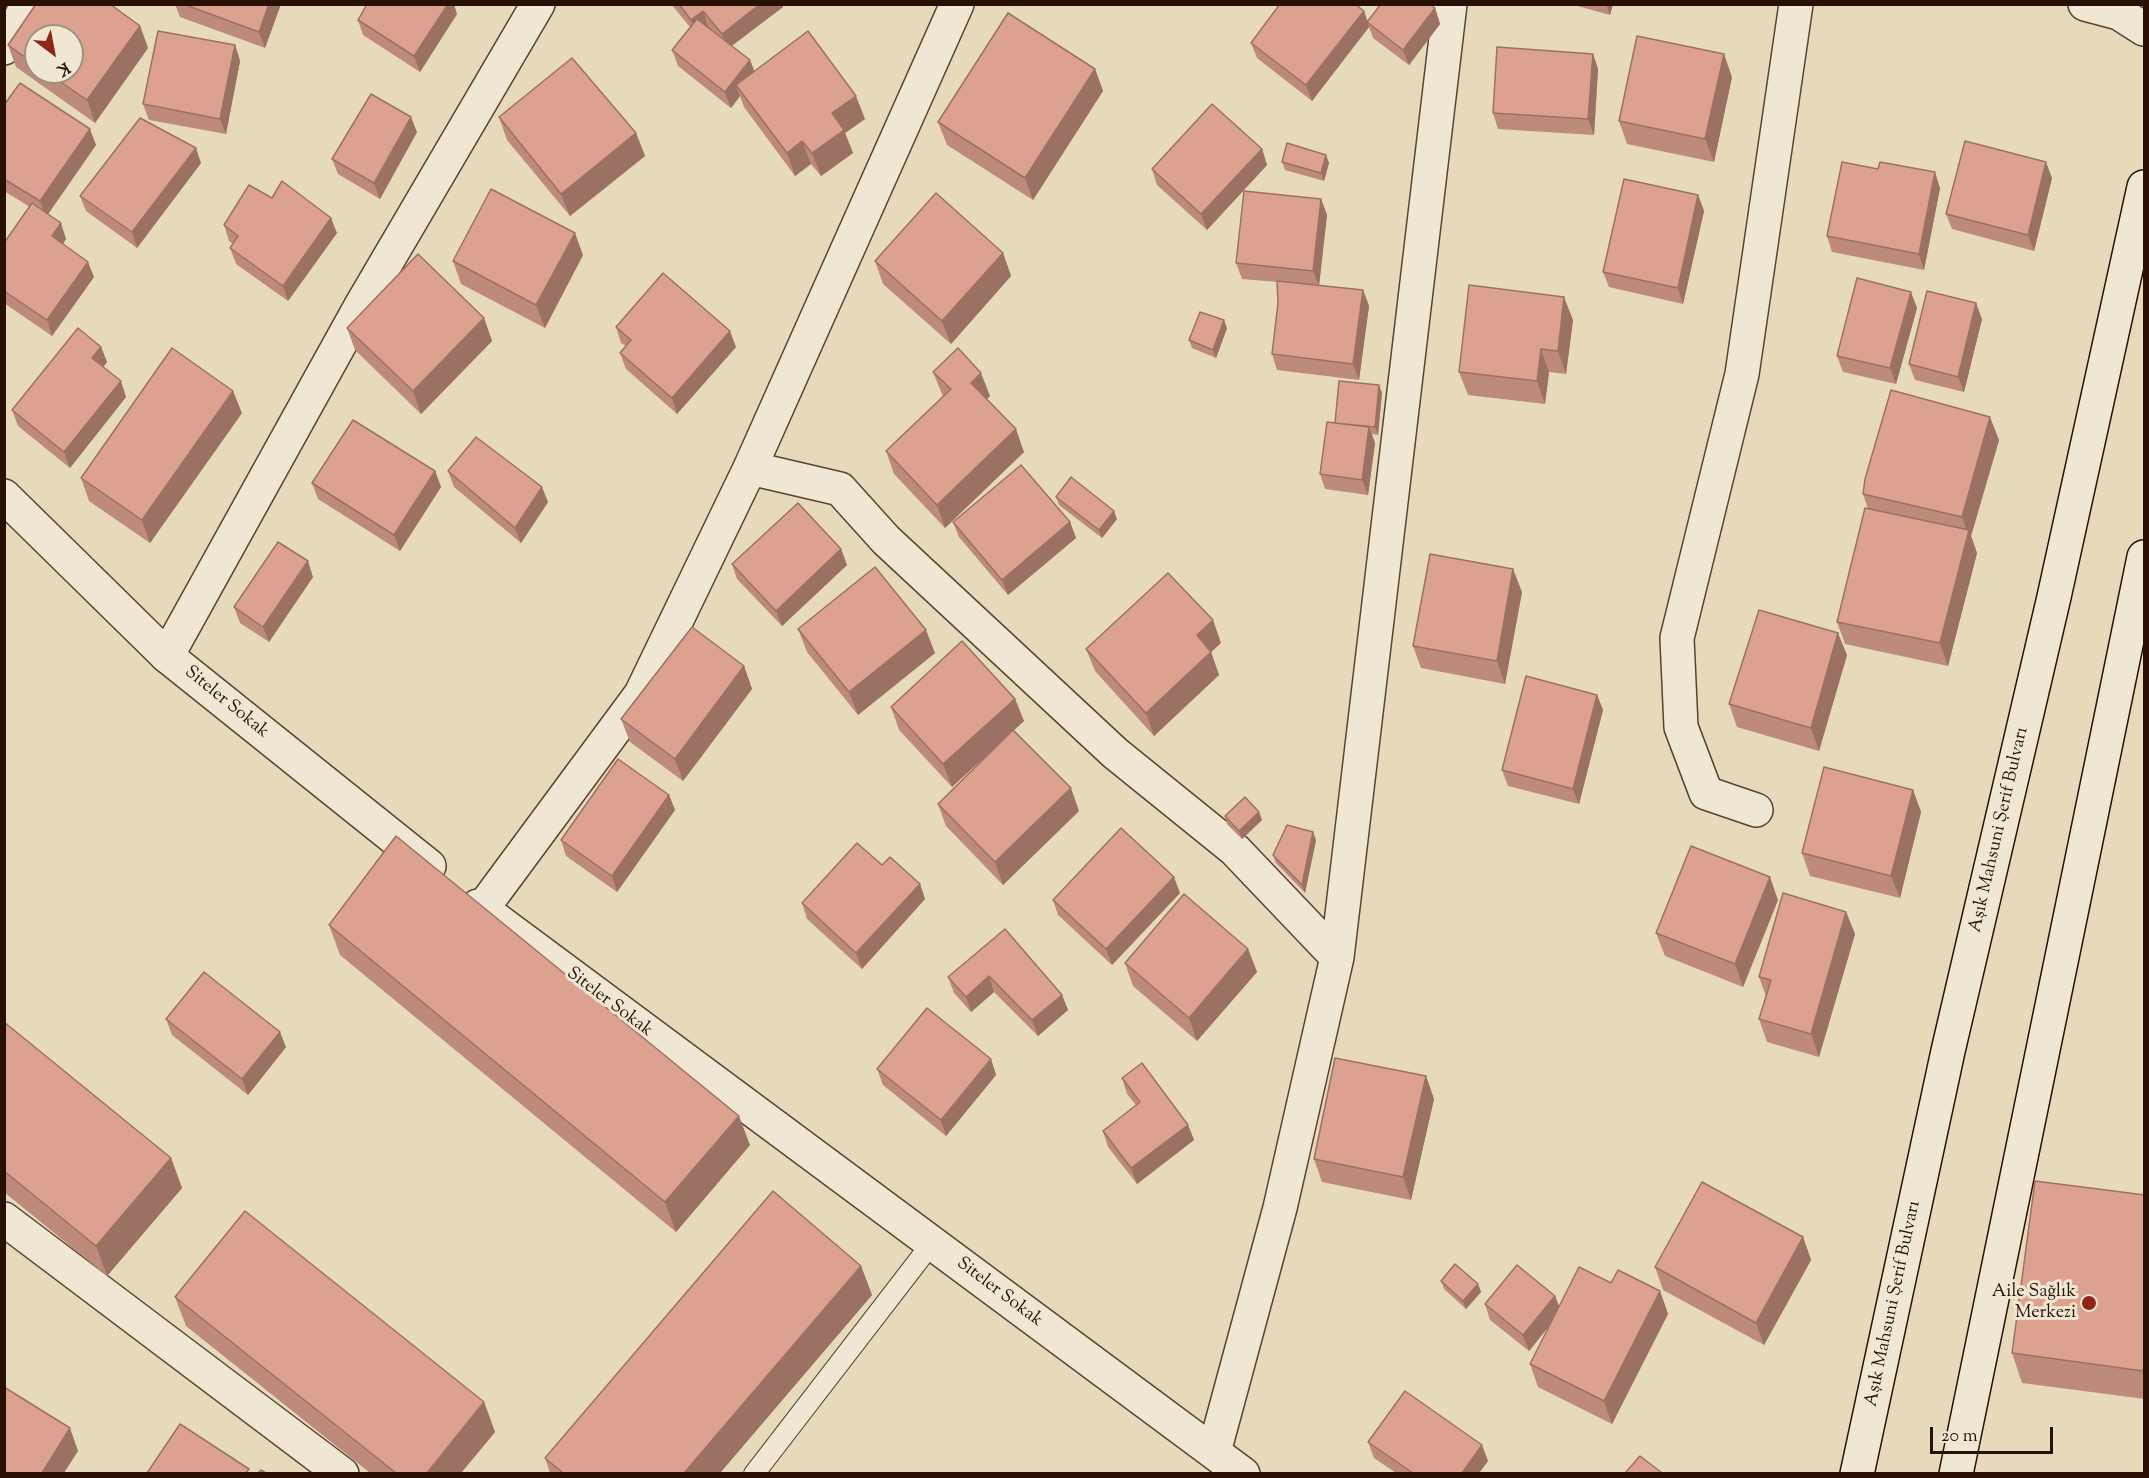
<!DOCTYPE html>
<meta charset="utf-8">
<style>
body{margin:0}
#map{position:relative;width:2149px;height:1478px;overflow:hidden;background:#e7dabb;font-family:"Sorts Mill Goudy",serif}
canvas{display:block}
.frame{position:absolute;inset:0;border:6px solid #281005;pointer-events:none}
.north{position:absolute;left:24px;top:24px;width:60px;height:60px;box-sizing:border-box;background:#efe7d3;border:2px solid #9f9181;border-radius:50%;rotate:148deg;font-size:16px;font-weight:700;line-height:24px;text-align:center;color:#281005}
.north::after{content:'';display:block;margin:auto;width:21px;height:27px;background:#8f2418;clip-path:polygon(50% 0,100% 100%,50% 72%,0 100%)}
.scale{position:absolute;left:1930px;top:1427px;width:123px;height:27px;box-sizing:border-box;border:3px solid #281005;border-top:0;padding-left:8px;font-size:18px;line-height:21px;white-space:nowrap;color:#281005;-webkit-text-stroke:4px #efe7d3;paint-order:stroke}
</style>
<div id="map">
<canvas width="2149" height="1478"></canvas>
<div class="frame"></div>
<div class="north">K</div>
<div class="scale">20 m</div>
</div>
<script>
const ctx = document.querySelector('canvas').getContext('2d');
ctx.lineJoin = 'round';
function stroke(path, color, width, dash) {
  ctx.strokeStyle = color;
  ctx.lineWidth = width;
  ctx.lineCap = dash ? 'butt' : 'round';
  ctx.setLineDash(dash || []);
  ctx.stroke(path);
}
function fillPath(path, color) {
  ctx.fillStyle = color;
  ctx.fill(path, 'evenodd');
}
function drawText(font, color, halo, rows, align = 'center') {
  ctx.font = font + ' "Sorts Mill Goudy",serif';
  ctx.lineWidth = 6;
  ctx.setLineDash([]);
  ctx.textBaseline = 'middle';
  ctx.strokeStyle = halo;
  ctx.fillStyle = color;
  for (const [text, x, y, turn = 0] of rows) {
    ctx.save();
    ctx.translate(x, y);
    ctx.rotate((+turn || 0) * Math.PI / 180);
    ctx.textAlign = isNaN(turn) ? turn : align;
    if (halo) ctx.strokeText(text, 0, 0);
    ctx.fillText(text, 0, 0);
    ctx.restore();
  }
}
const service = new Path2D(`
 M754 1474 932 1243`);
const minor = new Path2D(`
 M2085 4 2119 13 2144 29
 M4 48 28 4
 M750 468 840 489 886 540 1115 753 1235 850 1337 957
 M167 656 362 304 538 4
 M1756 810 1706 793 1681 727 1677 638 1742 374 1796 4
 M482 909 641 694 750 468 957 4
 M4 1219 342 1474
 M1214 1452 1280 1208 1337 957 1450 4`);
const tertiary = new Path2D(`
 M4 496 167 656 429 866
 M478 906 1243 1474`);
const secondary = new Path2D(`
 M1857 1474 1948 1051 2054 597 2144 187
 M1956 1474 2144 557`);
stroke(service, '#584232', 22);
stroke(minor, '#584232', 36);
stroke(tertiary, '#584232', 36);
stroke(secondary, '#281005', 36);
stroke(service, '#efe7d3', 20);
stroke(minor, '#efe7d3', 33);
stroke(tertiary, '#efe7d3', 33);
stroke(secondary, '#efe7d3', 33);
fillPath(new Path2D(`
 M36 4H110L140 26 148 48 95 123 16 67 8 45ZM36 36H72V72H36Z
 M175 4H281L265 48 180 17Z
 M671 4H782L783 7 732 46 750 60 754 71 865 119 845 133 853 153 821 176 811 164 795 176 744 107 740 96 731 108 678 66 672 50 690 27Z
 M1570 4H1613L1610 15Z
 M1435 8 1440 24 1409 65 1373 38 1369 27 1312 101 1257 58 1251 43 1364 11 1368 22Z
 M457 14 420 72 363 35 358 20Z
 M235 45 240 61 226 134 149 120 143 104Z
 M1593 54 1598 69 1594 135 1498 129 1493 113Z
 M1095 69 1103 91 1033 200 947 145 938 122Z
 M1732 77 1714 162 1627 144 1619 121Z
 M4 105 96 145 48 214 66 239 63 244 94 277 52 336 4 303V243L30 207 4 191Z
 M499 117 636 133 645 156 570 216 507 140Z
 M417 132 380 199 338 174 332 159Z
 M1262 149 1267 165 1207 230 1157 185 1152 169Z
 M1326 155 1329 163 1324 181 1285 170 1282 162Z
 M201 163 137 248 86 211 80 196Z
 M1878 169 1940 188 1924 270 1832 252 1827 236Z
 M2052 178 2034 251 1952 229 1946 214Z
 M1698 195 1704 211 1683 304 1609 287 1603 272Z
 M272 198 337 233 288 301 236 264 230 248 233 244 229 241 224 225Z
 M1321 199 1327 215 1319 285 1363 290 1369 306 1359 380 1277 370 1272 354 1278 303V282L1242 279 1236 263Z
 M1003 253 1011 276 951 344 883 284 875 261Z
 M583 255 545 328 461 284 453 261Z
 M1917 308 1896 384 1843 372 1837 356Z
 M484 318 492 341 421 414 355 350 347 328Z
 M1982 319 1964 392 1915 380 1909 364Z
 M1573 320 1566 374 1549 372 1545 404 1468 395 1459 372Z
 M616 327 736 347 677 414 626 369 620 353 626 346 621 343Z
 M1227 328 1216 358 1192 348 1189 340Z
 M101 347 107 362 103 367 126 397 70 468 18 426 12 410Z
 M933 372 990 396 986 399 1024 452 945 528 894 474 886 451 943 396 942 394Z
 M1382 393 1378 435 1372 434 1375 443 1368 495 1325 489 1320 474 1335 423Z
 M242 413 150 543 89 501 81 478Z
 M1999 440 1971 536 1977 553 1948 666 1845 644 1837 622 1868 509 1863 494Z
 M435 471 441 487 400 551 318 499 312 483Z
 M448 471 548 502 521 543 454 487Z
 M1056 497 1117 519 1102 538 1059 505Z
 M953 522H1070L1076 538 1008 595 959 537Z
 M841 549 847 565 782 626 737 579 732 564Z
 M313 577 269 642 240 623 234 607Z
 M1522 592 1505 684 1421 668 1413 646Z
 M798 629 935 653 858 715 807 652Z
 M1221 643 1211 652 1219 675 1154 736 1095 671 1086 649Z
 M1847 655 1819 751 1737 727 1729 704Z
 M744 666 752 689 683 781 630 742 621 719Z
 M1597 695 1603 710 1579 804 1508 786 1502 770Z
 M1015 699 1024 721 1014 730 1079 811 1003 885 946 826 938 804 992 750 952 787 899 730 891 707Z
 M1913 790 1921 812 1900 898 1810 876 1802 853Z
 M669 795 675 810 617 892 566 856 561 840Z
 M1259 812 1262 820 1242 839 1227 824 1225 816Z
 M1316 840 1305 893 1276 863 1273 855Z
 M882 865 920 884 925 899 862 969 807 919 802 903Z
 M1180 893 1112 965 1058 915 1053 900Z
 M1778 900 1743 987 1665 956 1656 933Z
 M1846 912 1855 934 1819 1057 1767 1042 1759 1019 1766 996 1759 977Z
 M329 925 750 1145 676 1232 340 955Z
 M1005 929 1062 995 1068 1010 1038 1036 994 992 971 1012 954 993 948 977Z
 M1248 949 1257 972 1197 1041 1133 986 1125 963Z
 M166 1019 286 1047 248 1095 172 1035Z
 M4 1022 171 1158 182 1188 107 1276 4 1192Z
 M991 1059 996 1075 946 1136 883 1085 877 1069Z
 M1426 1076 1434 1099 1411 1200 1322 1182 1314 1159Z
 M1122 1078 1188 1125 1194 1140 1137 1184 1108 1147 1103 1131 1136 1105 1127 1094Z
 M2145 1195V1399L2022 1383 2012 1353Z
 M1803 1237 1811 1260 1764 1345 1663 1290 1655 1267Z
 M861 1266 872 1295 720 1473H550L545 1458Z
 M1441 1281 1478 1284 1481 1292 1466 1309 1444 1289Z
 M1611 1283 1660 1291 1668 1314 1612 1424 1538 1387 1530 1364 1550 1325 1529 1351 1490 1320 1485 1304 1555 1296 1559 1307Z
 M175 1297 484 1402 495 1432 461 1473H370L186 1326Z
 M1368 1442 1488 1461 1479 1473H1396L1374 1458Z`), '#be8a7b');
fillPath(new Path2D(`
 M269 4H281L265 48 259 32Z
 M448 4H454L457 14 420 72 414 56Z
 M760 4H782L783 7 727 49 722 34Z
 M1606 4H1613L1610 15Z
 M1435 8 1440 24 1409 65 1403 50Z
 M703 11 708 27 697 35 691 20Z
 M1364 11 1369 27 1312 101 1306 85Z
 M140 26 148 48 95 123 87 100Z
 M235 45 240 61 226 134 220 119Z
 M1593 54 1598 69 1594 135 1588 119Z
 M1724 54 1732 77 1714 162 1705 139Z
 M750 60 756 75 736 85 740 96 731 108 725 92Z
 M1095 69 1103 91 1033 200 1025 178Z
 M856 96 865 119 845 133 853 153 821 176 812 153 832 113Z
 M411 117 417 132 380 199 374 183Z
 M90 129 96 145 46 217 40 201Z
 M636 133 645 156 570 216 561 194Z
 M802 141 811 164 795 176 787 153Z
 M196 148 201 163 137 248 132 232Z
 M1262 149 1267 165 1207 230 1201 214Z
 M1326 155 1329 163 1324 181 1321 173Z
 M2046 162 2052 178 2034 251 2028 235Z
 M1935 172 1940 188 1924 270 1919 254Z
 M1698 195 1704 211 1683 304 1678 288Z
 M1321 199 1327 215 1319 286 1313 271Z
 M331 218 337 233 288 301 283 286Z
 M61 223 66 239 57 252 52 236Z
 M575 233 583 255 545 328 536 305Z
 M1003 253 1011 276 951 344 942 321Z
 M88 262 94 277 52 336 47 320Z
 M1363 290 1369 306 1359 380 1353 364Z
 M1911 292 1917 308 1896 384 1890 368Z
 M1564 297 1573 320 1566 374 1558 351Z
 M1976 303 1982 319 1964 392 1958 377Z
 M484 318 492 341 421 414 413 391Z
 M1224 320 1227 328 1216 358 1213 350Z
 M730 331 736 347 677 414 672 398Z
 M101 347 107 362 98 374 92 358Z
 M1541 349 1549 372 1545 404 1537 381Z
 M981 373 990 396 980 406 971 383Z
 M121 381 126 397 70 468 64 452Z
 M1379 385 1382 393 1378 435 1375 427Z
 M233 391 242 413 150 543 142 520Z
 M1990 417 1999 440 1971 536 1977 553 1948 666 1940 643 1968 534 1962 517Z
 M1369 427 1375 443 1368 495 1362 480Z
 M1016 429 1024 452 945 528 937 505Z
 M435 471 441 487 400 551 394 535Z
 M542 487 548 502 521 543 515 528Z
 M1114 511 1117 519 1102 538 1099 530Z
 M1070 522 1076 538 1008 595 1002 580Z
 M841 549 847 565 782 626 776 611Z
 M308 561 313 577 269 642 263 627Z
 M1513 569 1522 592 1505 684 1497 661Z
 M1213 620 1221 643 1211 652 1219 675 1154 736 1146 713 1197 635Z
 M926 630 935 653 858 715 849 692Z
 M1838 633 1847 655 1819 751 1811 728Z
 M744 666 752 689 683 781 675 759Z
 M1597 695 1603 710 1579 804 1573 789Z
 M1015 699 1024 721 952 787 943 764Z
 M1071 788 1079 811 1003 885 995 862Z
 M1913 790 1921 812 1900 898 1891 876Z
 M669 795 675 810 617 892 612 876Z
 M1259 812 1262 820 1242 839 1239 831Z
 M1313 832 1316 840 1305 893 1302 885Z
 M1174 877 1180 893 1112 965 1106 949Z
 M1770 877 1778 900 1743 987 1735 964Z
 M920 884 925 899 862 969 856 953Z
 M1846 912 1855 934 1819 1057 1811 1034Z
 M1248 949 1257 972 1197 1041 1189 1018Z
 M989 976 994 992 971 1012 966 997Z
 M1062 995 1068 1010 1038 1036 1032 1020Z
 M280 1032 286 1047 248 1095 242 1079Z
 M991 1059 996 1075 946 1136 941 1120Z
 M1426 1076 1434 1099 1411 1200 1403 1177Z
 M739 1116 750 1145 676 1232 665 1202Z
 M1188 1125 1194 1140 1137 1184 1131 1168Z
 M171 1158 182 1188 107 1276 96 1246Z
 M1803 1237 1811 1260 1764 1345 1756 1323Z
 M861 1266 872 1295 720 1473H684Z
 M1478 1284 1481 1292 1466 1309 1463 1301Z
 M1660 1291 1668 1314 1612 1424 1604 1401Z
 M1555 1296 1561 1311 1529 1351 1523 1335Z
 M484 1402 495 1432 461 1473H427Z
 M70 1428 78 1451 64 1473H42Z
 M1482 1445 1488 1461 1479 1473H1462Z`), '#9b7164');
const building = new Path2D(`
 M36 4H110L140 26 87 100 46 72H72V36H36V65L8 45Z
 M183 4H269L259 32Z
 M367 4H448L414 56 358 20Z
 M679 4H760L722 34 703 11 691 20Z
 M1280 4H1355L1364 11 1306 85 1251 43Z
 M1381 4H1429L1435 8 1403 50 1367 22Z
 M1008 13 1095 69 1025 178 938 122Z
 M697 19 750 60 725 92 672 50Z
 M158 31 235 45 220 119 143 104Z
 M808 31 856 96 832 113 844 130 812 153 802 141 787 153 736 85Z
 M1637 36 1724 54 1705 139 1619 121Z
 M1497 47 1593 54 1588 119 1493 113Z
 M572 58 636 133 561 194 499 117Z
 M20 83 90 129 40 201 4 179V105Z
 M371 94 411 117 374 183 332 159Z
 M1212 104 1262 149 1201 214 1152 169Z
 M140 118 196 148 132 232 80 196Z
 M1965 141 2046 162 2028 235 1946 214Z
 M1287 143 1326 155 1321 173 1282 162Z
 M1842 162 1878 169 1880 162 1935 172 1919 254 1827 236Z
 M1624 179 1698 195 1678 288 1603 272Z
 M282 181 331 218 283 286 230 248 238 236 224 225 249 185 272 198Z
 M491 189 575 233 536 305 453 261Z
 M1244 191 1321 199 1313 271 1236 263Z
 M936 193 1003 253 942 321 875 261Z
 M32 203 61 223 52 236 88 262 47 320 4 291V243Z
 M418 254 484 318 413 391 347 328Z
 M663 273 730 331 672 398 620 353 631 340 616 327Z
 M1857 278 1911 292 1890 368 1837 356Z
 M1277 281 1363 290 1353 364 1272 354 1278 303Z
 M1469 285 1564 297 1558 351 1541 349 1537 381 1459 372Z
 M1927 291 1976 303 1958 377 1909 364Z
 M1200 312 1224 320 1213 350 1189 340Z
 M78 328 101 347 92 358 121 381 64 452 12 410Z
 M172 348 233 391 142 520 81 478Z
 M958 348 981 373 971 383 1016 429 937 505 886 451 951 389 933 372Z
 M1339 381 1379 385 1375 427 1335 423Z
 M1891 390 1990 417 1962 517 1863 494 1865 479Z
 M353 420 435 471 394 535 312 483Z
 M1327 422 1369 427 1362 480 1320 474Z
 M476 437 542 487 515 528 448 471Z
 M1021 465 1070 522 1002 580 953 522Z
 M1071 477 1114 511 1099 530 1056 497Z
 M798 503 841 549 776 611 732 564Z
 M1865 508 1969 530 1940 643 1837 622Z
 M278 542 308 561 263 627 234 607Z
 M1430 554 1513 569 1497 661 1413 646Z
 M875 567 926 630 849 692 798 629Z
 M1168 573 1213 620 1197 635 1211 652 1146 713 1086 649Z
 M1759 610 1838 633 1811 728 1729 704Z
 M692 627 744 666 675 759 621 719Z
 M962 641 1015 699 943 764 891 707Z
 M1526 676 1597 695 1573 789 1502 770Z
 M1013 730 1071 788 995 862 938 804Z
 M618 759 669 795 612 876 561 840Z
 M1824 767 1913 790 1891 876 1802 853Z
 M1245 797 1259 812 1239 831 1225 816Z
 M1287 825 1313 832 1302 885 1273 855Z
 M1121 828 1174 877 1106 949 1053 900Z
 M396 836 739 1116 665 1202 329 925Z
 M857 843 882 865 890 857 920 884 856 953 802 903Z
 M1691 846 1770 877 1735 964 1656 933Z
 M1783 893 1846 912 1811 1034 1759 1019 1771 980 1759 977Z
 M1184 894 1248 949 1189 1018 1125 963Z
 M1005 929 1062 995 1032 1020 989 976 966 997 948 977Z
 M204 972 280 1032 242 1079 166 1019Z
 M927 1008 991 1059 941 1120 877 1069Z
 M4 1022 171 1158 96 1246 4 1171Z
 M1335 1058 1426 1076 1403 1177 1314 1159Z
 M1142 1063 1188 1125 1131 1168 1103 1131 1140 1102 1122 1078Z
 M2035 1181 2145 1195V1363L2143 1371 2012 1353Z
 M1702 1182 1803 1237 1756 1323 1655 1267Z
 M773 1191 861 1266 684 1473H563L545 1458Z
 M245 1211 484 1402 427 1473H396L175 1297Z
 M1455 1264 1478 1284 1463 1301 1441 1281Z
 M1517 1265 1555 1296 1523 1335 1485 1304Z
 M1579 1267 1611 1283 1618 1270 1660 1291 1604 1401 1530 1364Z
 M4 1387 70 1428 42 1473H4Z
 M1405 1391 1482 1445 1462 1473H1413L1368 1442Z
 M180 1424 249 1469 246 1473H147Z
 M1640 1456 1662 1473H1625Z
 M261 1470 266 1473H258Z`);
fillPath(building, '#dda18f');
stroke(building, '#9b7164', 1.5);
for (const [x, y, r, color] of [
 [2089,1303,8,"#8f2418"]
]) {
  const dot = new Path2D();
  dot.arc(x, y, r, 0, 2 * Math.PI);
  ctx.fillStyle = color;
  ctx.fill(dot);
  stroke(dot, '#efe7d3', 2);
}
drawText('18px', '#281005', '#efe7d3', [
 ["Siteler Sokak",226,703,39],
 ["Aşık Mahsuni Şerif Bulvarı",2000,830,-77],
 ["Siteler Sokak",609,1003,37],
 ["Siteler Sokak",999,1293,37],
 ["Aşık Mahsuni Şerif Bulvarı",1894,1304,-78]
]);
drawText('18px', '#281005', '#efe7d3', [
 ["Aile Sağlık",2076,1293],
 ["Merkezi",2076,1314]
], 'right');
</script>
